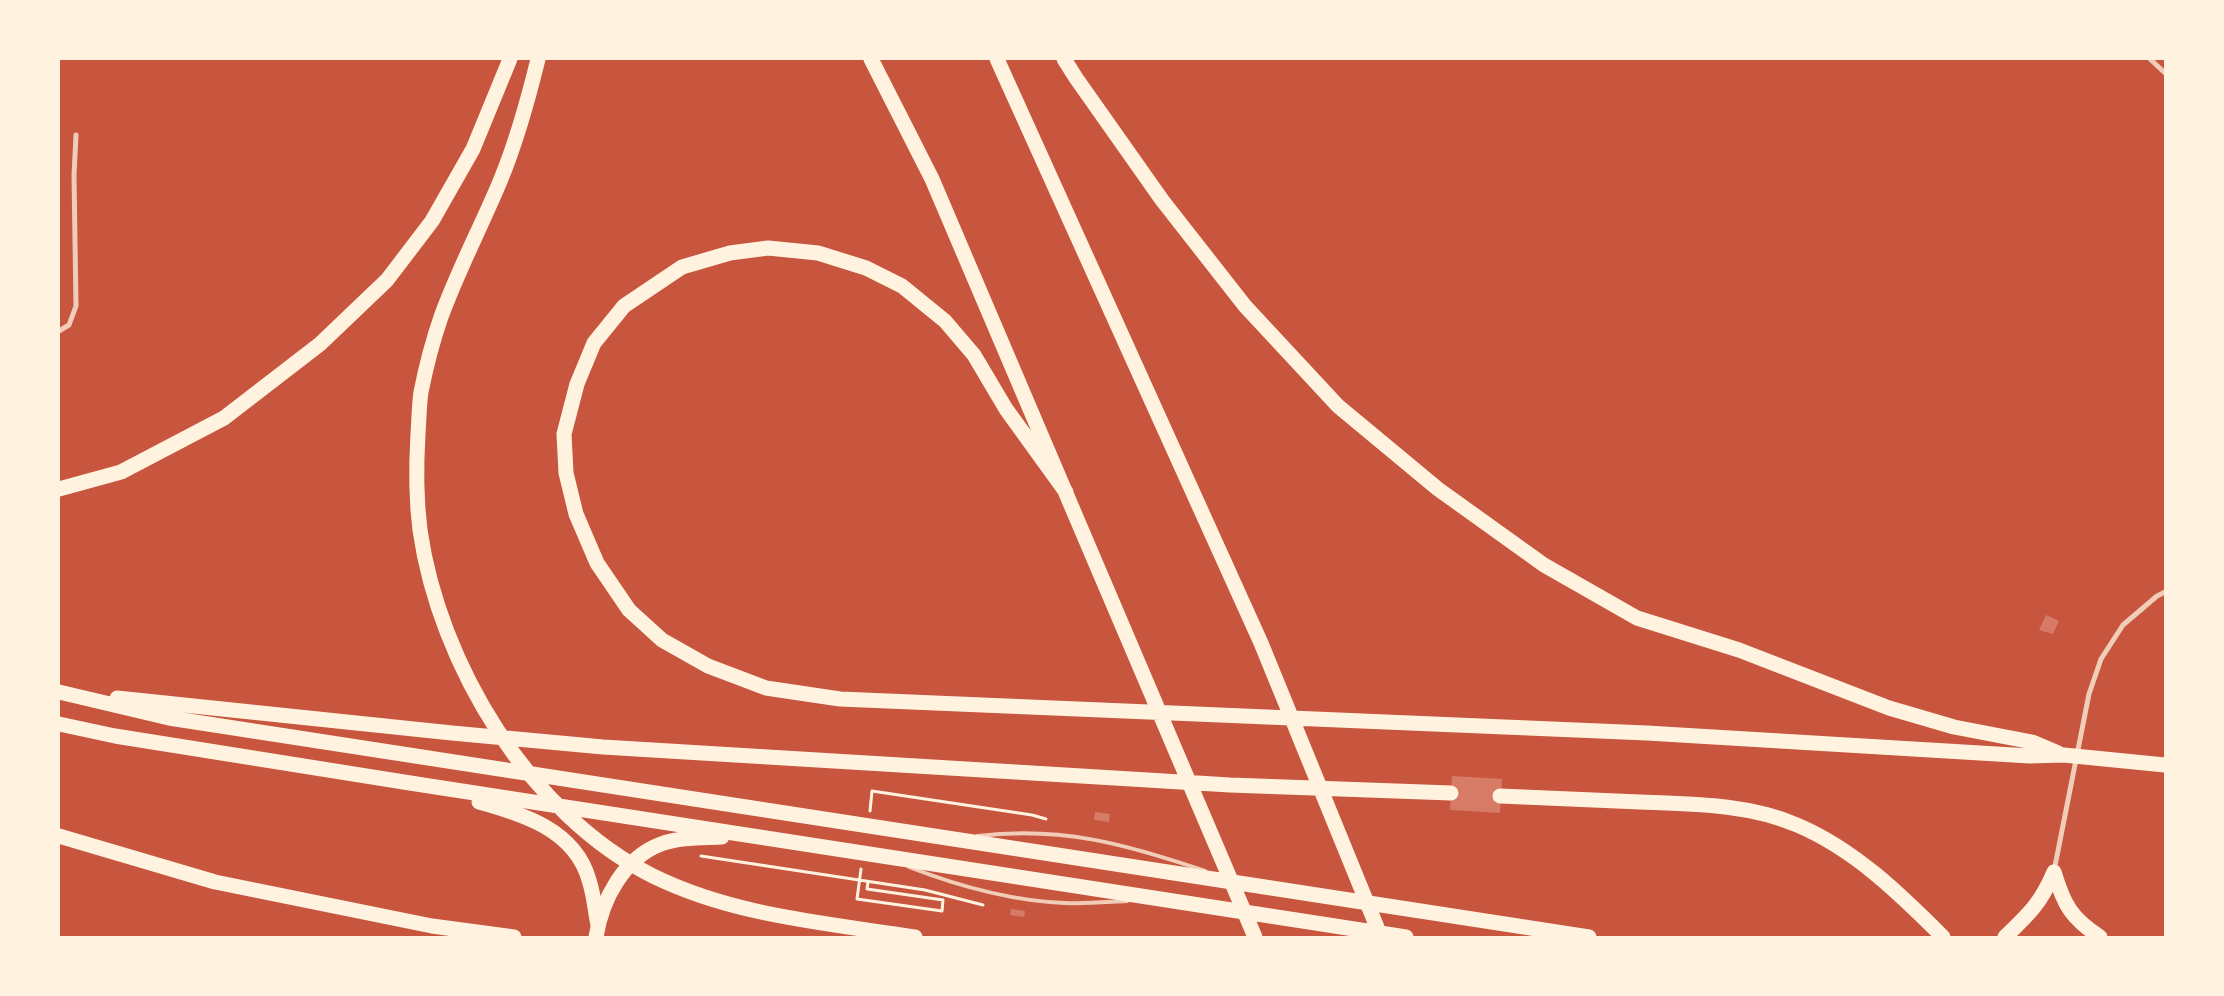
<!DOCTYPE html>
<style>
body{margin:0}
#map{position:relative;width:2224px;height:996px;overflow:hidden;background:#c8553d;font-family:Helvetica,sans-serif}
canvas{display:block}
.frame{position:absolute;inset:0;border:60px solid #fff3e0;pointer-events:none}
</style>
<div id="map">
<canvas width="2224" height="996"></canvas>
<div class="frame"></div>
</div>
<script>
const ctx = document.querySelector('canvas').getContext('2d');
ctx.lineJoin = 'round';
function fillPath(path, color) {
  ctx.fillStyle = color;
  ctx.fill(path, 'evenodd');
}
function stroke(path, color, width, dash) {
  ctx.strokeStyle = color;
  ctx.lineWidth = width;
  ctx.lineCap = dash ? 'butt' : 'round';
  ctx.setLineDash(dash || []);
  ctx.stroke(path);
}
fillPath(new Path2D(`
 M2046 615 2059 621 2053 634 2039 630Z
 M1452 776 1502 779 1500 813 1450 810Z
 M1095 812 1110 814 1109 822 1094 820Z
 M1011 909 1025 911 1024 917 1010 915Z`), '#d67c66');
stroke(new Path2D(`
 M870 811 872 791 1032 815 1046 819
 M701 856 925 890 983 905
 M861 869 857 899 942 911 943 900 867 889 868 882`), '#fff3e0', 3);
stroke(new Path2D(`
 M977 836C1061 826 1126 844 1205 871
 M909 867C958 886 1013 901 1065 903 1086 904 1107 902 1127 901`), '#f1ccb7', 4);
stroke(new Path2D(`
 M2150 59 2165 73
 M59 331 69 325 76 306 74 175 76 135
 M2054 871 2089 694 2101 659 2123 625 2157 596 2165 592`), '#f1ccb7', 5);
stroke(new Path2D(`
 M538 59C528 100 517 140 501 179 482 225 458 270 441 317 433 340 426 367 421 392 419 406 419 420 418 434 416 466 416 498 420 530 439 664 530 815 653 876 734 916 827 923 915 937
 M871 59 932 179 1255 937
 M997 59 1261 643 1381 937
 M1064 59 1076 78 1162 200 1245 306 1338 406 1438 489 1544 565 1637 618 1739 650 1889 708 1954 727 2032 742 2058 753
 M59 489 121 472 224 418 320 344 387 280 432 221 473 149 510 59
 M1066 492 1006 409 974 355 945 321 902 286 866 268 818 253 768 248 730 253 682 267 624 306 594 343 577 384 564 434 566 473 576 514 597 563 629 610 662 640 708 666 766 688 840 699 1647 733 2030 756 2064 755 2165 765
 M59 692 169 718 1589 937
 M117 698 452 733 603 747 1230 785 1451 793
 M59 724 115 736 410 783 1406 937
 M1500 796C1547 798 1594 800 1640 802 1692 804 1749 804 1797 825 1854 849 1900 894 1943 937
 M479 802C523 814 575 830 589 880 594 895 595 911 598 925
 M59 836 215 882 432 926 514 937
 M2054 872C2064 905 2071 918 2100 937
 M596 937C602 899 624 858 661 844 680 837 703 838 722 837
 M2005 937C2029 914 2041 903 2054 872`), '#fff3e0', 15);
</script>
